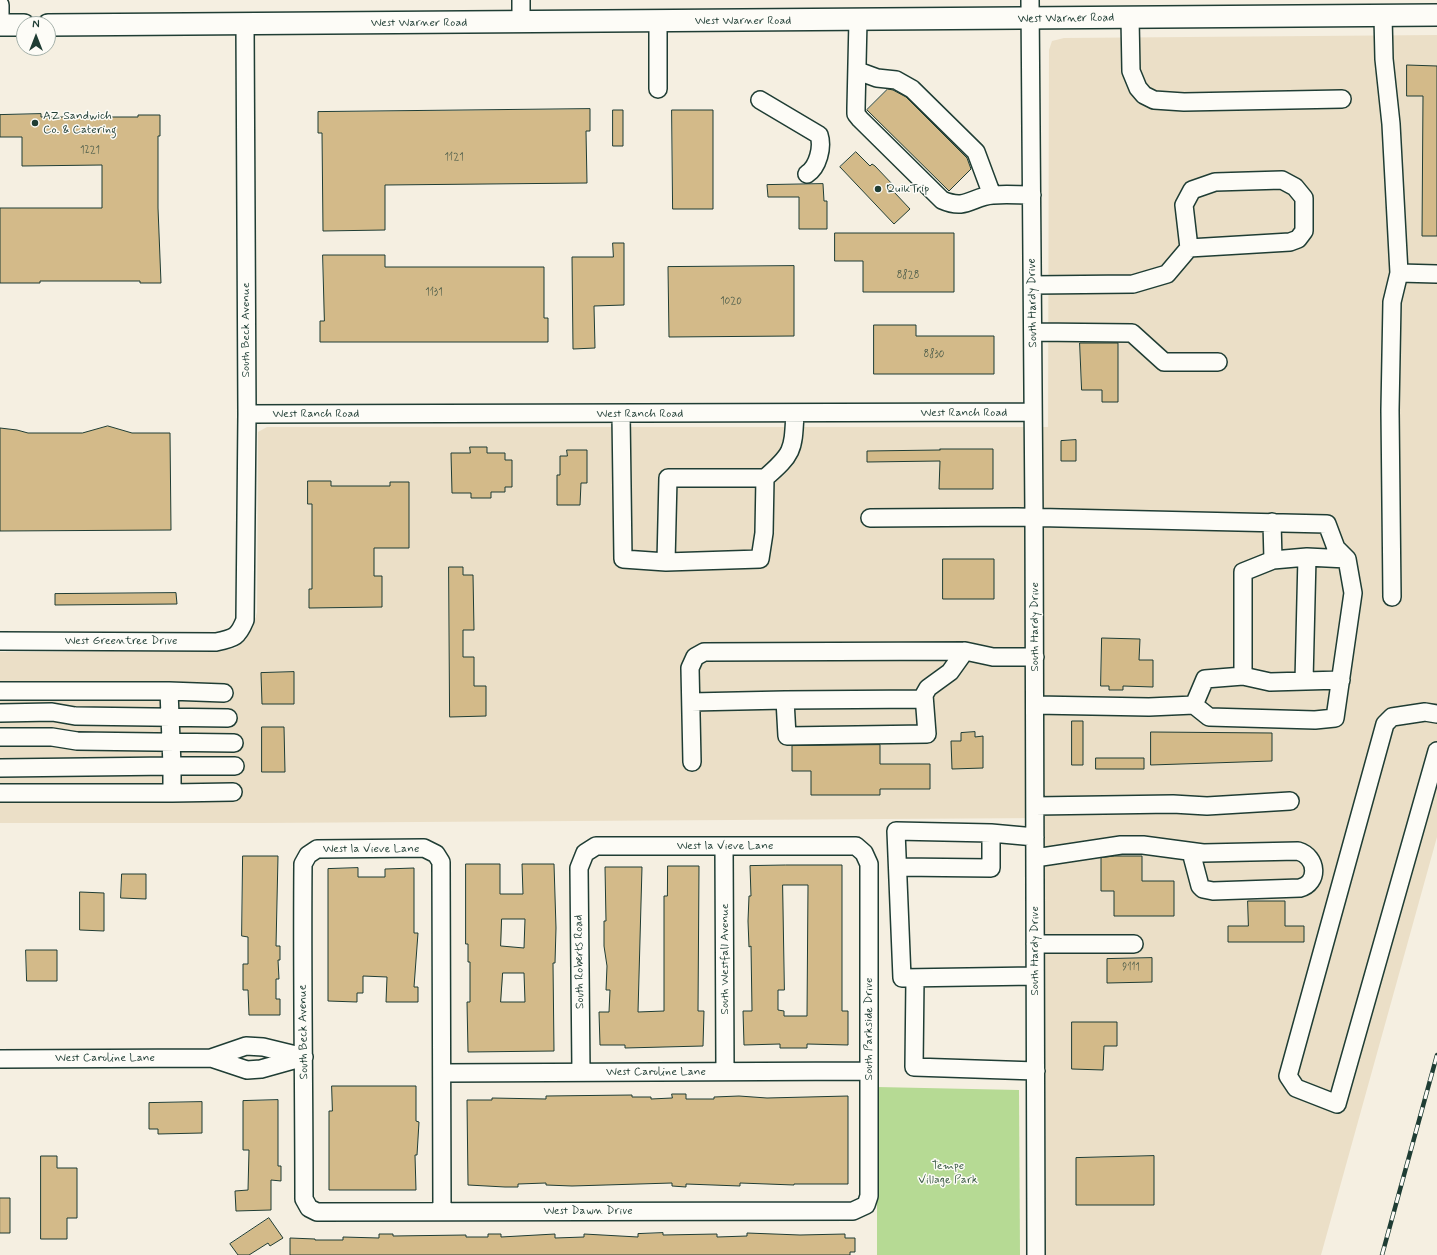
<!DOCTYPE html>
<style>
body{margin:0}
#map{position:relative;width:1437px;height:1255px;overflow:hidden;background:#f5efe1;font-family:Mynerve,sans-serif}
canvas{display:block}
.north{position:absolute;left:16px;top:16px;width:40px;height:40px;box-sizing:border-box;background:#fdfcf7;border:1px solid #a4b0a9;border-radius:50%;rotate:0deg;font-size:11px;font-weight:700;line-height:16px;text-align:center;color:#1f3d34}
.north::after{content:'';display:block;margin:auto;width:14px;height:18px;background:#1f3d34;clip-path:polygon(50% 0,100% 100%,50% 72%,0 100%)}
</style>
<div id="map">
<canvas width="1437" height="1255"></canvas>
<div class="north">N</div>
</div>
<script>
const ctx = document.querySelector('canvas').getContext('2d');
ctx.lineJoin = 'round';
function fillPath(path, color) {
  ctx.fillStyle = color;
  ctx.fill(path, 'evenodd');
}
function stroke(path, color, width, dash) {
  ctx.strokeStyle = color;
  ctx.lineWidth = width;
  ctx.lineCap = dash ? 'butt' : 'round';
  ctx.setLineDash(dash || []);
  ctx.stroke(path);
}
function drawText(font, color, halo, rows, align = 'center') {
  ctx.font = font + ' Mynerve,sans-serif';
  ctx.lineWidth = 3;
  ctx.setLineDash([]);
  ctx.textBaseline = 'middle';
  ctx.strokeStyle = halo;
  ctx.fillStyle = color;
  for (const [text, x, y, turn = 0] of rows) {
    ctx.save();
    ctx.translate(x, y);
    ctx.rotate((+turn || 0) * Math.PI / 180);
    ctx.textAlign = isNaN(turn) ? turn : align;
    if (halo) ctx.strokeText(text, 0, 0);
    ctx.fillText(text, 0, 0);
    ctx.restore();
  }
}
fillPath(new Path2D(`
 M1437 35V837L1321 1255H1046L1044 818 262 823H0V652L220 651 236 648 246 639 253 627 257 612 258 432 267 427H1048L1049 50 1052 41 1064 38Z`), '#ebdfc7');
fillPath(new Path2D(`
 M877 1087 1019 1090 1020 1255H877Z`), '#b6da94');
const building = new Path2D(`
 M1407 65 1437 66V236H1422L1423 96H1407Z
 M888 89 893 90 906 97 967 158 971 169 949 191 867 110Z
 M590 109V131H586L587 183 385 185V230L323 231 322 133H318V112Z
 M613 110H623V146H613Z
 M672 110H713V209H673Z
 M41 114V117H138V115H160V136H158V208L161 283H140V281H40V283H0V208H102V165L22 166V137H0V115Z
 M856 152 870 166 872 164 875 166 895 187 896 190 894 192 910 209 894 224 840 167Z
 M823 184 824 201H827V229H799V197H768L767 185Z
 M835 233H954V292H863V261H835Z
 M613 243H624V305L594 306 595 348 573 349 572 257H613Z
 M323 255H385V267H544V318H548V342H320V321H324Z
 M794 266V336L669 337 668 267Z
 M874 325H916V336H994V374H874Z
 M1080 343H1118V402H1102V390H1082Z
 M108 426 132 433H170L171 530 0 531V428L17 430 28 433H82Z
 M1076 440V461H1061V441Z
 M470 447H487V453H505V460H512V487H505V492H491V498H471V493H452L451 453H470Z
 M940 449H993V489H939L940 461 867 462V451L940 450Z
 M567 450H587V483H581L580 505H557V475H560V456H567Z
 M308 481H331V486H390V482H409V548H374V576H382V607L309 608V589H312V504H308Z
 M943 559H994V599H943Z
 M449 567H463V575H473L474 630H463V657H474V686H486V716L450 717Z
 M176 593 177 604 55 605V594Z
 M1102 638 1140 639 1139 660H1153V687L1123 686V690H1109V686H1101Z
 M294 672V704H262L261 673Z
 M1072 721H1083V765H1072Z
 M262 727H284L285 772H262Z
 M975 732V737L983 736V768L952 769 951 741H961V733Z
 M1151 732 1272 733V761L1151 765Z
 M880 745V764H930V789H880V795H811V771H792V746Z
 M1096 758H1144V769H1096Z
 M243 856H278L276 946H280V960H278L279 979H276V999H280V1015H249L248 990H243V964H248V937L242 936Z
 M1115 856H1142V881H1174V916H1114V891H1101V858Z
 M466 864H500V894H523L522 864H554L556 928 555 963H553L554 1051 468 1052 467 1002H470V962H468V944H466ZM502 919H525L524 948 501 946ZM503 973H524L525 1002H501Z
 M786 865H842V1011H848V1045L807 1044V1048H780V1044L744 1045 743 1011H752L751 946 749 947 748 921 749 896H751L750 866ZM783 885H808L807 1016H784V1011L778 1010V990H784Z
 M668 866H699L698 1011H704L703 1046 625 1048V1045H600L599 1012H609L610 990H606L607 966 604 946V921H606L605 867H642L638 1012 664 1011V896H667Z
 M358 868V877H385V869L414 868V933H418L414 987H418V1002H386L387 977 363 976V993H357V1002L328 1001V869Z
 M122 874H146V899L121 898Z
 M80 892 104 893V931L80 930Z
 M1248 901H1285V926H1304V942H1228V926H1248Z
 M26 950H57V981H27Z
 M1152 958V982L1107 983V959Z
 M1072 1022H1117V1046H1104L1103 1070 1072 1069Z
 M332 1086H416V1121L419 1122 417 1155H415L416 1190H329V1111H332Z
 M672 1094H686V1099H714V1097L739 1096 767 1098 848 1096V1184H794V1185L740 1183V1186L686 1184V1187L672 1186V1183L572 1186 546 1185V1183L518 1184V1187H505L468 1185 467 1100H492V1098L546 1099V1096L632 1095V1097H651V1099L672 1098Z
 M278 1100V1166H281V1181L271 1180V1210L236 1211 235 1191 248 1190 249 1150H243V1101Z
 M202 1102V1133L158 1134V1129H149V1103Z
 M41 1156H57V1168H77V1218H67V1239H41Z
 M1154 1156V1205H1076V1158Z
 M0 1198H10V1233H0Z
 M269 1218 283 1238 270 1246 268 1243 249 1255H238L230 1244Z
 M663 1233V1235L717 1234V1237L747 1236V1233L800 1235 845 1234V1238H855V1252H850V1255H290V1238L315 1239V1240H343V1237L379 1238V1234H393V1236L466 1235V1237H488V1234H501V1237L555 1234V1238L584 1237V1234L638 1237V1234Z`);
fillPath(building, '#d3ba89');
stroke(building, '#1f3d34', 1);
const minor = new Path2D(`
 M1030 0 1034 517 1036 1255
 M0 5V25
 M1383 16 1384 59 1391 124 1399 273 1437 274
 M1130 18 1131 71 1138 88 1144 95 1154 100 1184 102 1342 99
 M858 20 856 108V114L860 119 942 200C967 211 972 196 993 195 1006 194 1019 195 1032 195
 M658 21V89
 M521 22V0
 M858 71 877 78 896 80 912 89 976 152 992 195
 M760 100 819 135C823 147 818 167 807 174
 M1033 285 1133 284 1167 274 1189 248 1290 242 1298 239 1304 231V198L1295 187 1282 180 1215 182 1192 190 1184 205 1189 248
 M1033 332 1132 333 1164 362H1218
 M247 414 1033 412
 M621 414 623 559 666 562 760 559 764 533 765 478H668L666 562
 M765 478C794 453 793 450 795 413
 M870 518 1017 517 1327 524 1336 548 1347 559 1353 593 1335 718 1315 720 1209 717 1194 705 1149 707 1035 705
 M1272 522 1273 560 1307 557 1347 559
 M1273 560 1243 572V676L1270 682 1341 680
 M1392 597 1390 410 1392 302 1399 273
 M0 641 216 642C235 638 238 637 245 620L247 414 245 25
 M1304 681 1307 557
 M0 691H169L172 766 0 768
 M169 691 224 693
 M785 700 924 699
 M691 702 785 700 787 736 927 734 924 695 928 688 950 672 965 651
 M1194 705 1205 679 1243 676
 M0 713 52 712 75 716 228 718
 M1437 714 1425 712 1392 717 1385 724 1288 1076 1296 1088 1337 1104 1437 751
 M0 737H52L77 741 234 743
 M692 762 690 668 695 657 704 652 965 651 993 657H1035
 M233 792 172 793V766H235
 M0 793H172
 M1035 806 1173 804 1207 806 1290 801
 M1035 837 991 833 896 831 902 978 1035 976
 M724 846 725 1071
 M1035 858 1121 845H1143L1203 853 1298 851C1318 857 1319 883 1300 888L1213 891 1203 889 1200 886 1191 852
 M898 867 991 868V833
 M1035 944H1134
 M915 978 914 1067 1036 1071
 M211 1058 246 1046 263 1047 300 1056
 M0 1059 211 1058 247 1070 261 1069 304 1057
 M443 1073 869 1071
 M442 1211 441 862 436 854 424 848 317 849 308 855 303 864C302 976 304 1087 304 1199L309 1208 317 1212 853 1211 866 1205 869 1196V864L864 853 856 846H596L585 853 579 868 581 1072`);
const major = new Path2D(`
 M0 25H24
 M48 25 1437 15`);
stroke(minor, '#1f3d34', 20);
stroke(major, '#1f3d34', 24);
stroke(minor, '#fdfcf7', 17);
stroke(major, '#fdfcf7', 21);
const rail = new Path2D(`
 M1382 1255 1437 1055`);
stroke(rail, '#1f3d34', 4.5);
stroke(rail, '#fdfcf7', 3, [9]);
for (const [x, y, r, color] of [
 [35,123,4,"#1f3d34"],
 [878,189,4,"#1f3d34"]
]) {
  const dot = new Path2D();
  dot.arc(x, y, r, 0, 2 * Math.PI);
  ctx.fillStyle = color;
  ctx.fill(dot);
  stroke(dot, '#fdfcf7', 1.5);
}
drawText('10px', '#4c5c49', null, [
 ["1221",90,151],
 ["1121",454,158],
 ["8828",908,276],
 ["1131",434,293],
 ["1020",731,302],
 ["8830",934,355],
 ["9111",1131,968]
]);
drawText('12px', '#1f3d34', '#fdfcf7', [
 ["West Warner Road",1066,19,-1],
 ["West Warner Road",743,21],
 ["West Warner Road",419,23],
 ["South Hardy Drive",1033,303,-91],
 ["South Beck Avenue",246,330,-90],
 ["West Ranch Road",964,413],
 ["West Ranch Road",316,414],
 ["West Ranch Road",640,414],
 ["South Hardy Drive",1035,627,-90],
 ["West Greentree Drive",121,641],
 ["West la Vieve Lane",725,846],
 ["West la Vieve Lane",371,849],
 ["South Hardy Drive",1035,951,-90],
 ["South Westfall Avenue",725,959,-90],
 ["South Roberts Road",580,962,-91],
 ["South Parkside Drive",869,1029,-90],
 ["South Beck Avenue",304,1032,-91],
 ["West Caroline Lane",105,1058],
 ["West Caroline Lane",656,1072],
 ["West Dawn Drive",588,1211]
]);
drawText('12px', '#1f3d34', '#fdfcf7', [
 ["AZ Sandwich",43,116],
 ["Co. & Catering",43,130],
 ["QuikTrip",886,189]
], 'left');
drawText('12px', '#3d5c47', '#fdfcf7', [
 ["Tempe",948,1166],
 ["Village Park",948,1180]
]);
</script>
